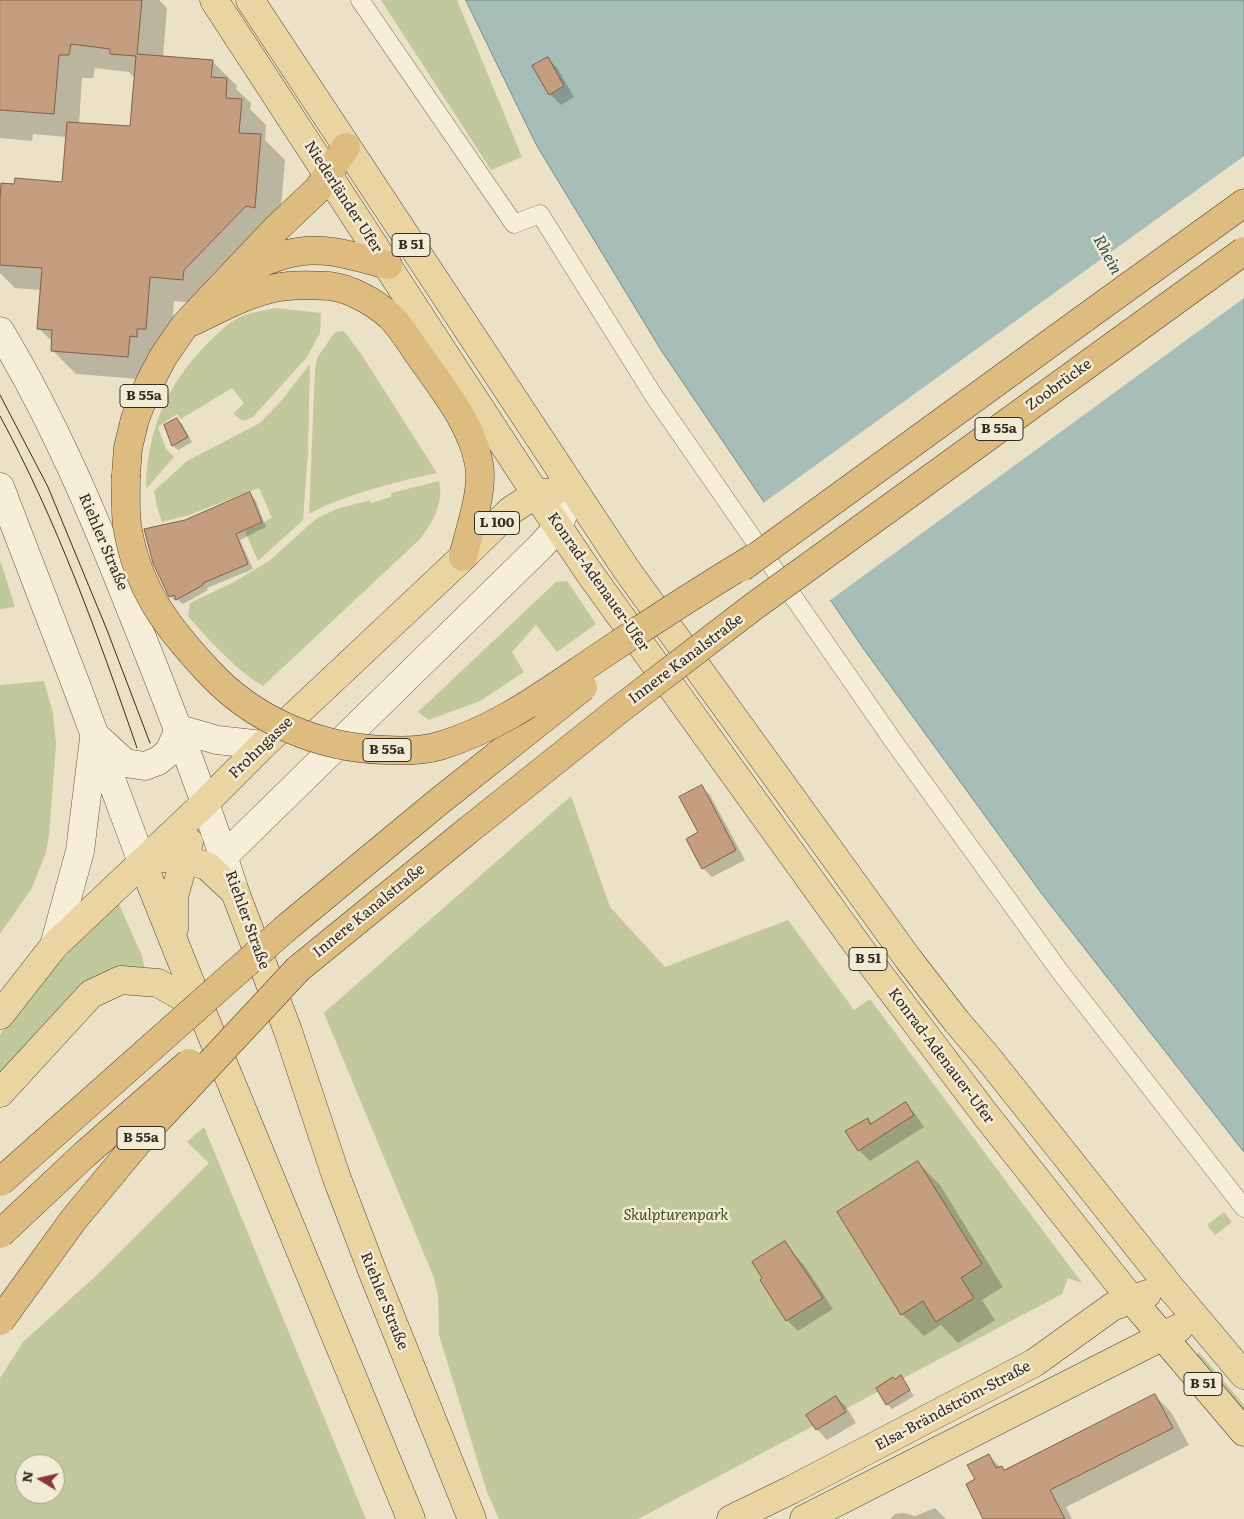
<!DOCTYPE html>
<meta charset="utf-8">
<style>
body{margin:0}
#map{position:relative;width:1244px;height:1519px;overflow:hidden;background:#eae1c7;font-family:Literata,serif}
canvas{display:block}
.north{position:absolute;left:15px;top:1454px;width:50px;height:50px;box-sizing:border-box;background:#f2ebd5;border:1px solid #a79e8d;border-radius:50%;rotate:279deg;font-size:14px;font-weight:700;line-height:20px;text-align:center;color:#362b20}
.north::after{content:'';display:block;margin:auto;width:18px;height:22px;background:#8e3533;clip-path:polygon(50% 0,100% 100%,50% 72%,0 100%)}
</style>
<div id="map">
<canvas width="1244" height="1519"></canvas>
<div class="north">N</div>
</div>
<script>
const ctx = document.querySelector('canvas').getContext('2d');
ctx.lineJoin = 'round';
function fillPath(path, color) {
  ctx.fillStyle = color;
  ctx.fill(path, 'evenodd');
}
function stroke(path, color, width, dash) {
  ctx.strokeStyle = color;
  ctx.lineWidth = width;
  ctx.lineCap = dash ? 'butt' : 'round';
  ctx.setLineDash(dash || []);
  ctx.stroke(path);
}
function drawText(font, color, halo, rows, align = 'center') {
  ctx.font = font + ' Literata,serif';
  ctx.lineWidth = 5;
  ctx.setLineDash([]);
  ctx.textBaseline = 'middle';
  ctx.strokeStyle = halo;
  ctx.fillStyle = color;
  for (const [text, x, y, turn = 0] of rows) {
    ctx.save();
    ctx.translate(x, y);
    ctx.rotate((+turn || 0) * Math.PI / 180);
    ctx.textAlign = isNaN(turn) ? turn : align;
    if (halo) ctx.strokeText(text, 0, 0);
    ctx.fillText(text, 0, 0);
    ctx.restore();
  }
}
fillPath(new Path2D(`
 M381 0H457L522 157 491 170Z
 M275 308 321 313 320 333 307 357 253 417 243 421 233 414 244 403 232 388 181 419 177 414 158 427 166 449 174 457 146 489C147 431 166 386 206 345 216 335 225 325 238 318 250 312 262 311 275 308Z
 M344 331 361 354 437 473C399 481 343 495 309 514L315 369 317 358 335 332Z
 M310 364 308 453 303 520 258 561 245 531 272 518 259 488 189 515 162 522 157 507 154 491 187 461 260 423 281 401Z
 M439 481C444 503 433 522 420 539L263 686C240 674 205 636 188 616L190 603 232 583 269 561 317 518 337 509 370 500 371 503 391 497V493Z
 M0 560 15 607 0 609Z
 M567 581 596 624 557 652 536 625 512 652 524 672 480 701 429 720 418 712 556 582Z
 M44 681 53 713 56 744 49 835 46 852 32 888 0 934V685Z
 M571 796 610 907 665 967 788 920 854 1010 870 999 1082 1283 1068 1278 1062 1294 638 1519H499L487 1492 439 1335 438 1296 434 1278 324 1013Z
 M118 902 142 956 145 971H128L0 1080V1035L5 1027 28 998 84 935Z
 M204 1127 366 1519H0V1378L23 1342 100 1272 209 1163 187 1142ZM25 1464H55V1494H25Z
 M1224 1212 1232 1222 1215 1235 1207 1225Z
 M1199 1352 1244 1405V1413L1196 1355Z`), '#c1c89b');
const water = new Path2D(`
 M466 0H1244V1152L1042 894 863 648 661 350 537 146Z`);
fillPath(water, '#a7beb8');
stroke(water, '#6f8c85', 1);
fillPath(new Path2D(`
 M1244 156V298L829 601 762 504Z`), '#eae1c7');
fillPath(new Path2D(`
 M0 0H159L167 8 163 57 212 61 237 86 236 89 251 103 250 109 266 125 265 140 285 160 279 231 207 304 174 301 170 353 152 380 76 374 52 350 53 342 38 328 41 290 15 288 0 273V206L63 183 67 137 33 134 32 141 0 138ZM95 68 129 72 135 78 131 127 79 124 82 78H93Z
 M548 58 558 69 574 97 561 105 550 94Z
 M177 419 182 424 192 442 178 450 173 446 165 426Z
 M250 494 255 499 266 527 240 540 253 569 207 588 208 590 183 604 178 600 175 601 170 596 185 521Z
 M701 786 710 795 745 860 712 877 703 868 700 833Z
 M906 1104 916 1115 924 1127 870 1161 859 1150 867 1120 872 1124Z
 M918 1163 940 1185 1003 1287 982 1300 995 1320 958 1343 941 1325 924 1336 902 1314 839 1213Z
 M784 1242 807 1269 833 1309 798 1331 787 1320 762 1280Z
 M901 1377 914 1396 892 1409 887 1404 895 1380Z
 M1155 1396 1171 1412 1189 1445 1066 1507 1072 1519H984L976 1480 989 1456 1005 1471Z
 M836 1397 847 1408 856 1423 827 1440 817 1429Z
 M935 1508 946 1519H890L895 1514 904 1513 915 1516Z`), '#0003');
const building = new Path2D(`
 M0 0H142L137 54 213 60 211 77 227 78 226 98 242 99 239 133 261 134 255 208 246 206 184 270 183 280 150 277 146 329H137V337L130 336 128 357 51 351 52 330 37 329 42 268 0 265V199L1 183 14 184 15 178 62 182 67 122 130 126 136 56 110 54V49L71 44 69 55H59L54 114 0 110Z
 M548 57 564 86 549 95 532 66Z
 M177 418 188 437 172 446 164 425Z
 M250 492 262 522 236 534 248 564 203 583V585L176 600 174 595 169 597 153 563 144 529 185 520Z
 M702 785 736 850 702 869 686 839 698 832 679 797Z
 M906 1102 914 1115 858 1151 845 1131 868 1118 870 1124Z
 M918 1161 982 1264 961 1278 974 1298 936 1322 923 1301 901 1315 837 1212Z
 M785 1241 823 1298 786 1321 760 1280 762 1278 752 1262Z
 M901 1375 910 1390 886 1405 876 1388 893 1377 895 1379Z
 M1155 1394 1173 1428 1050 1490 1065 1519H983L966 1484 975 1479 967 1465 989 1454 996 1468 1002 1466 1004 1470Z
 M836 1396 846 1412 816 1430 806 1415Z`);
fillPath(building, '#c59e80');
stroke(building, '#815f46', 1);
const pedestrian = new Path2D(`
 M360 0 514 224 540 214 654 396 894 742 1061 973 1244 1208`);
const secondary = new Path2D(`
 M0 331C54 421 95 518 133 615 170 706 205 798 235 892
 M0 487 75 682 142 862
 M99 739 125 763 145 766 158 761 169 752 179 729 217 740 263 745
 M224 856 541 546 558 527 573 490
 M54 946 80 851 94 738`);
const primary = new Path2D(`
 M214 0 536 494 588 571 861 950 985 1114 1131 1299 1244 1432
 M250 0 626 569 909 960 957 1022 988 1058 1170 1287 1244 1375
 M142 862 162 858 184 859 207 866 235 892 288 1031 336 1176 373 1273 472 1519
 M142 862 200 1007 411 1519
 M174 929V897L189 842
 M0 1015 54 946 205 803 263 745 463 557 510 511 536 494 554 492
 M0 1093 91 994 121 980 158 983 200 1007
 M731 1519 791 1490 1034 1363 1112 1307 1147 1294
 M804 1519 1179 1328`);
const trunk = new Path2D(`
 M238 272C257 265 277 255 297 252 327 246 359 258 388 265
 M1082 320 1244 203
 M185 325C214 312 248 292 280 287 295 284 313 285 329 286 350 288 374 302 390 316 401 327 410 342 419 355 442 388 472 424 479 464 484 492 469 531 463 557
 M126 475 128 448 135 419 148 386 163 357 185 325 276 229 318 189 346 147
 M286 928 437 803 549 714
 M298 969 466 832`);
stroke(pedestrian, '#84735e', 19);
stroke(secondary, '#665441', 29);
stroke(primary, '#534231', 29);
stroke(trunk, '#534231', 29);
stroke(pedestrian, '#f6eed9', 18);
stroke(secondary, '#f6eed9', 28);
stroke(primary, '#ead5a2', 28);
stroke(trunk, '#debc80', 28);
stroke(new Path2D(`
 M0 395 48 487 107 630 150 743
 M0 416C57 521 98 635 137 748`), '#362b20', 1);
const trunkBridge = new Path2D(`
 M126 475C126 491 125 509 127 525 137 588 166 626 208 671 253 720 318 748 385 750 403 751 422 751 439 746 501 728 552 688 605 653 654 620 704 588 755 557
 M741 568 1082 320
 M549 714 583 687
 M466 832 620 709 753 607 1244 251
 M0 1182 286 928
 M0 1234 84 1155 189 1063
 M0 1321 74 1219 148 1130 298 969`);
stroke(trunkBridge, '#534231', 29, []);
stroke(trunkBridge, '#debc80', 28);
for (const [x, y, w] of [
 [411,245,38],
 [144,396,48],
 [999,429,48],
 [497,523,45],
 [387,750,48],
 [868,959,38],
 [141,1138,48],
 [1203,1384,38]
]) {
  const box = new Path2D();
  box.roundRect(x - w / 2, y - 11.5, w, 23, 4);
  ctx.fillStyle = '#f2ebd5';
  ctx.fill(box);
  stroke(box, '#362b20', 1);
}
drawText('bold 14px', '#362b20', null, [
 ["B 51",411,245],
 ["B 55a",144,396],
 ["B 55a",999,429],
 ["L 100",497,523],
 ["B 55a",387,750],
 ["B 51",868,959],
 ["B 55a",141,1138],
 ["B 51",1203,1384]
]);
drawText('15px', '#362b20', '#f2ebd5', [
 ["Niederländer Ufer",343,197,57],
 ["Zoobrücke",1059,385,-36],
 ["Riehler Straße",103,542,67],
 ["Konrad-Adenauer-Ufer",598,582,55],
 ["Innere Kanalstraße",686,659,-37],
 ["Frohngasse",261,748,-44],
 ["Innere Kanalstraße",369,911,-39],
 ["Riehler Straße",247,920,70],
 ["Konrad-Adenauer-Ufer",941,1056,53],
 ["Riehler Straße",384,1301,68],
 ["Elsa-Brändström-Straße",953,1406,-28]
]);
drawText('italic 15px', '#455028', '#f2ebd5', [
 ["Skulpturenpark",676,1216]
]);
drawText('italic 16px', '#315453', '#f2ebd5', [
 ["Rhein",1107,255,62]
]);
</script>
